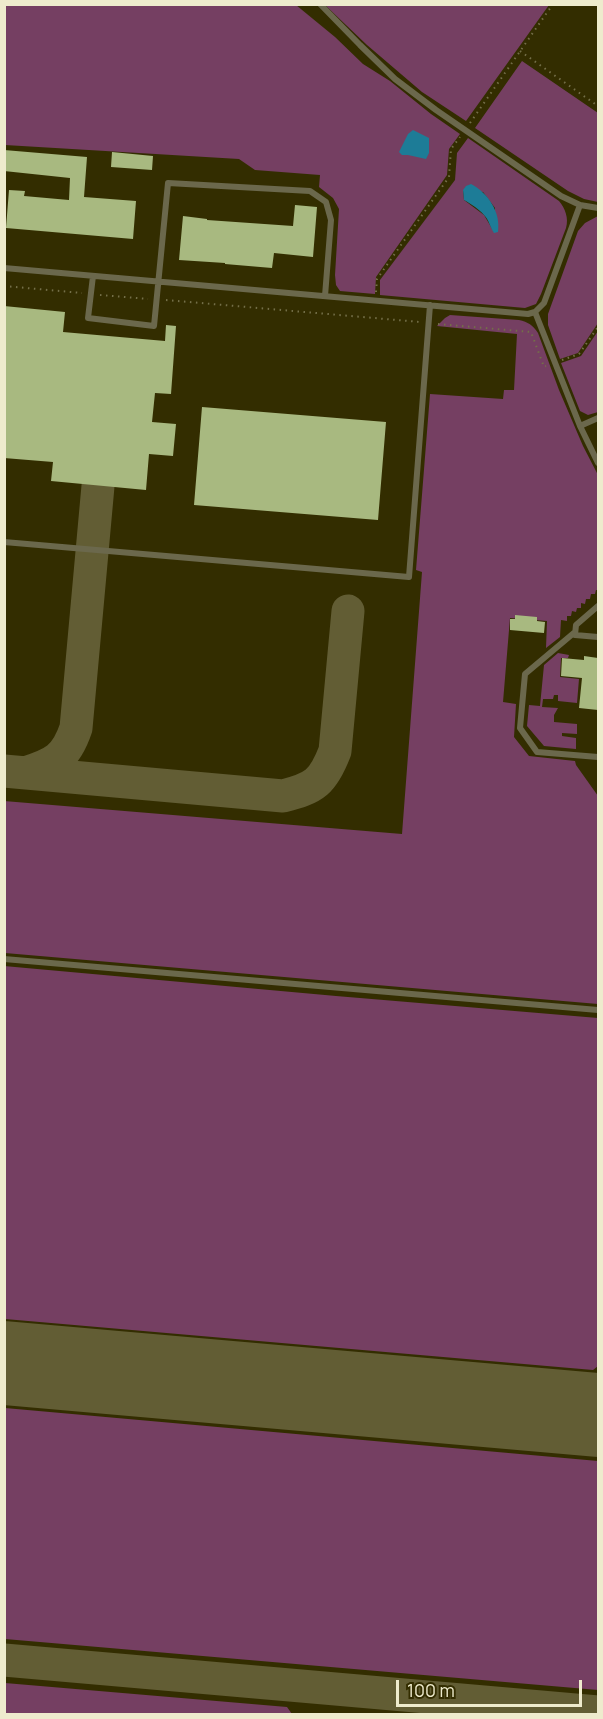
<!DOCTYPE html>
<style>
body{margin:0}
#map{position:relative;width:603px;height:1719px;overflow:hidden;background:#332d00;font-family:Manrope,sans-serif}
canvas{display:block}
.frame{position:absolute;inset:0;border:6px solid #eeebcd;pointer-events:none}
.scale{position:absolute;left:396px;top:1680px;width:186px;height:27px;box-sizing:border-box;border:3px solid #eeebcd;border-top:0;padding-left:8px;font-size:18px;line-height:21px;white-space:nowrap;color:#eeebcd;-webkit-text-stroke:4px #332d00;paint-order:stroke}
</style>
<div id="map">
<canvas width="603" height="1719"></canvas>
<div class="frame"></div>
<div class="scale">100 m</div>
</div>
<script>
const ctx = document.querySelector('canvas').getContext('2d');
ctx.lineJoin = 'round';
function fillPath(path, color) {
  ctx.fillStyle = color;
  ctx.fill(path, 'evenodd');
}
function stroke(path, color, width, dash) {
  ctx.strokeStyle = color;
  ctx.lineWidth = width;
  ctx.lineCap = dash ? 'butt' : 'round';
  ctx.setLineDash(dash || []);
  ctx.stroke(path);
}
fillPath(new Path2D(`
 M4 5H296L335 37 363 64 390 81 431 114 460 134 449 149 447 175 376 277 375 294 340 291 336 285 335 275 339 209 333 198 319 187 320 175 255 170 239 159 5 145Z
 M325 5H549L466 121 422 92 367 45Z
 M522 61 598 113V202L584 199 568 191 475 128Z
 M468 138 559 201C565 208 569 218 566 228L541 294 536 304 525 308 380 295V280L455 180 457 153ZM463 190 483 192 495 208 494 232 484 215 464 200Z
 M598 216V323L578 353 560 359 548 325V314L578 231 585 223Z
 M450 315 519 320C528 322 533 325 538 333L559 390 583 446 598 475V590H596L595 594H591L590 599H586L585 604 581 603V608H577L576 612 572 611 571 616H567V621L561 620 560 637 546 648 547 621 510 618 503 702 516 704 514 737 529 756 575 761 576 765 598 796V1004L5 953 4 801 402 834 422 572 416 570 430 394 503 399 504 390H514L517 334 437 326 445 318Z
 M598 331V412L588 415 580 411 561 363 581 356Z
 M558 653 569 655 568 658H561L560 677 579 679 577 703 558 701V695H554L553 699H543L542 707 558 708 554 715V722L577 724V734L562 733V736L576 738V749L544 746 527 726 529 705 540 706 544 665Z
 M4 966 336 996 598 1018V1366L593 1370 5 1319Z
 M5 1408 598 1461V1690L5 1639Z
 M5 1683 287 1707 292 1714H5Z`), '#753f62');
fillPath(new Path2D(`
 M413 130 429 138V153L426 159 408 155H402L399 152 408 134Z
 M471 184C488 193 501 212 498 232L494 233C490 227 489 220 484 215 479 209 471 204 464 200L463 190 466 186Z`), '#1d7c97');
stroke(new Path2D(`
 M4 771 283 796C315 788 323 782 335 751L348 611
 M25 773C54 764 66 758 76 728L98 486
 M4 1660 598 1712`), '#625d34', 33);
stroke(new Path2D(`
 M4 1363 598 1415`), '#625d34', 84);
fillPath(new Path2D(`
 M4 150 87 157 84 197 136 201 133 239 6 228 9 190 25 191 24 196 69 200 70 178 4 171Z
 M112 152 153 156 152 170 111 167Z
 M295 205 317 207 313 257 274 253 272 268 225 264V263L179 260 183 216 207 219V220L293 226Z
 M4 306 65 312 63 332 165 341 166 325 176 326 171 394 155 393 152 422 176 424 173 456 149 454 146 490 51 481 53 462 4 458Z
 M202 407 386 422 378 520 194 505Z
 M515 615 537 617V621L545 622 544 633 510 630V619H515Z
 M584 656 598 658V710L579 708 582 678 561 676 562 658 584 660Z`), '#a8b980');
stroke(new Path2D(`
 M520 51 598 106
 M470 123 553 4
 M4 286 82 293
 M376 292 377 279 449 177 451 149 460 137
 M100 295 148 299
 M166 300 420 322
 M438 324 531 332 544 367 546 366
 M562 360 579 354 598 327`), '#746f48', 2, [1.5, 4.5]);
stroke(new Path2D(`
 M320 4 360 45 395 79 436 110 561 196 580 205 598 208
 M4 268 528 314 535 312 544 303 580 205
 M93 276 88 318 154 326 168 183 310 191 326 202 331 220 325 296
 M535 312 580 426 598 463
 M580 426 598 418
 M4 542 409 577 430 305
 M598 606 576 625 575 635 598 637
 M575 632 525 674 520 728 537 752 598 757
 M4 959 598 1010`), '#6b684c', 6);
</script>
